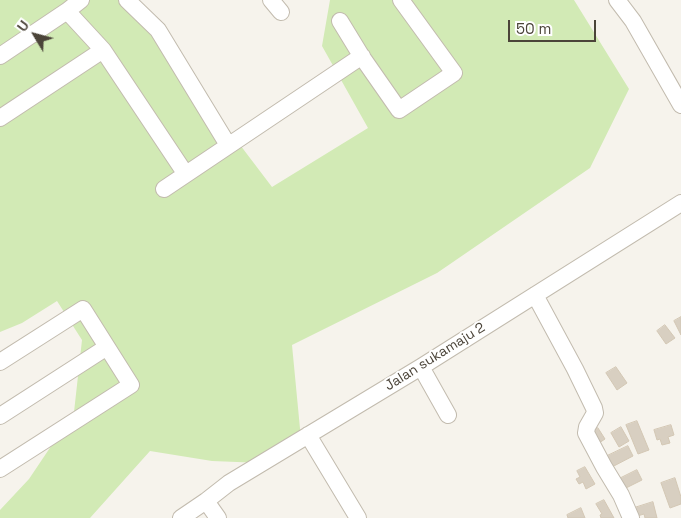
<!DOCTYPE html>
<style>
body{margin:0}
#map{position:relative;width:681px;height:518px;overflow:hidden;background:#f6f3ec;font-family:"Space Grotesk",sans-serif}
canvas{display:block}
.north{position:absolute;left:10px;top:10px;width:50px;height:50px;-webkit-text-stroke:4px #fff;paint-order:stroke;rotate:307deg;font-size:14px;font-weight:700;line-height:20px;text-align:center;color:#4b4439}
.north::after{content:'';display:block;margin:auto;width:18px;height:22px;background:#4b4439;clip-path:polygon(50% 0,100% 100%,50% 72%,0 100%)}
.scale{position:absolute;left:508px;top:20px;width:88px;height:22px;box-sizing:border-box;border:2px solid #4b4439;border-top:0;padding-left:6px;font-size:15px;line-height:18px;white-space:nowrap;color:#4b4439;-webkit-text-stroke:4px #fff;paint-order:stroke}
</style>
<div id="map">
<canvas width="681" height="518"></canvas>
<div class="north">U</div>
<div class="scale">50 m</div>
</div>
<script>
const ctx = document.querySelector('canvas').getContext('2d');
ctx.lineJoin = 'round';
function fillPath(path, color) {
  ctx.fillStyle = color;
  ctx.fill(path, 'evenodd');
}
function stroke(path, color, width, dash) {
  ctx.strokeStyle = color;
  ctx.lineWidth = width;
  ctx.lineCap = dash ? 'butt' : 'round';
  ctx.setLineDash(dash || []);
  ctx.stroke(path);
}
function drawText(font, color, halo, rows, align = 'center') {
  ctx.font = font + ' "Space Grotesk",sans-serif';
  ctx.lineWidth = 4;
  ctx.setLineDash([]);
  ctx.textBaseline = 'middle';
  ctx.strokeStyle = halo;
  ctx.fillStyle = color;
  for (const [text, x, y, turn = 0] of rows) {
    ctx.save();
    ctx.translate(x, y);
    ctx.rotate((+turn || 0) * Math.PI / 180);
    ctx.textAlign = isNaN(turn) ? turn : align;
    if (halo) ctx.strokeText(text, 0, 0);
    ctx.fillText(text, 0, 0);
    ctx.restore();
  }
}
fillPath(new Path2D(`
 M0 0H136L171 54 272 187 368 128 322 46 330 0H574L629 89 590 168 437 273 292 345 301 439 262 463 212 461 150 451 90 518H0V510L29 479 74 412 82 340 57 301 22 323 0 332Z`), '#d2eab5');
const building = new Path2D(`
 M681 317V335L674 321Z
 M665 325 675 338 666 344 657 331Z
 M616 367 627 383 617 390 606 373Z
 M637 421 649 450 638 454 626 425Z
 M671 425 674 435 668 437 670 443 662 445 660 439 657 440 654 430Z
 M621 427 629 441 619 447 611 433Z
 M598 428 605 439 596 445 588 434Z
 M628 446 633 456 610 468 605 457Z
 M585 467 595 484 586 489 583 482 579 484 576 479 580 477 577 471Z
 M637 470 642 480 624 489 619 479Z
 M675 478 681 497V504L670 508 661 483Z
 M604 500 614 518H601L600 515 602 514 596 504Z
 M653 502 657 518H645L644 514 634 517 631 509Z
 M581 508 585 518H568L567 515Z`);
fillPath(building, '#d8cfc1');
stroke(building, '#d3c7b4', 1);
const minor = new Path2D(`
 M127 0 158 30 228 145
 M271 0 281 12
 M617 0 633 21 681 105
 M67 11 81 0
 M340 21 362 57 399 110 454 73 401 0
 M0 56 67 11 103 50 185 173
 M0 118 103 50
 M164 189 362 56
 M535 295 575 369 594 408 595 413 587 427 586 433 604 467 621 495 631 518
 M0 362 83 309 131 385 0 469
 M421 367 448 415
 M0 416 107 347
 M308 435 358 518
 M181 518 206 501
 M218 518 206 501 229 483 421 367 681 203`);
stroke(minor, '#c2bbae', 18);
stroke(minor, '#fff', 16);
drawText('14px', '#4b4439', '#fff', [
 ["Jalan sukamaju 2",435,357,-32]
]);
</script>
